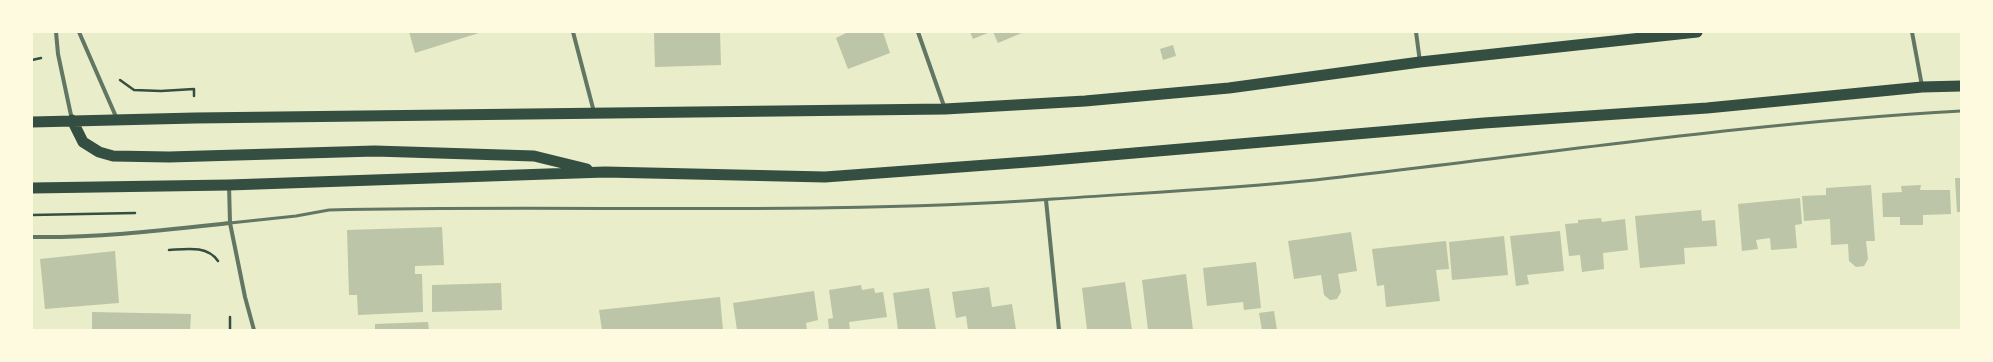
<!DOCTYPE html>
<style>
body{margin:0}
#map{position:relative;width:1993px;height:362px;overflow:hidden;background:#e9edc9;font-family:"Fira Sans Condensed",sans-serif}
canvas{display:block}
.frame{position:absolute;inset:0;border:33px solid #fefae0;pointer-events:none}
</style>
<div id="map">
<canvas width="1993" height="362"></canvas>
<div class="frame"></div>
</div>
<script>
const ctx = document.querySelector('canvas').getContext('2d');
ctx.lineJoin = 'round';
function fillPath(path, color) {
  ctx.fillStyle = color;
  ctx.fill(path, 'evenodd');
}
function stroke(path, color, width, dash) {
  ctx.strokeStyle = color;
  ctx.lineWidth = width;
  ctx.lineCap = dash ? 'butt' : 'round';
  ctx.setLineDash(dash || []);
  ctx.stroke(path);
}
fillPath(new Path2D(`
 M409 32H482L415 53Z
 M654 32H720L721 65 655 67Z
 M848 32H883L890 53 848 69 836 38Z
 M970 32H990L973 39Z
 M993 32H1024L998 43Z
 M1173 45 1176 56 1163 60 1160 49Z
 M1955 178H1961V212H1957Z
 M1871 185 1875 241H1866L1868 259 1864 266 1856 267 1849 261 1848 244 1831 245 1830 219 1804 221 1802 196 1826 195V188Z
 M1921 185 1920 190H1950L1951 214 1923 215V225H1900V217H1883L1882 193 1902 192 1901 186Z
 M1800 198 1802 224 1795 225 1797 248 1771 250 1770 238 1756 240 1758 249 1742 251 1738 204Z
 M1701 210 1702 221 1715 220 1717 246 1684 248 1685 264 1640 268 1635 216Z
 M1601 218 1602 222 1625 219 1628 250 1603 253 1604 269 1582 272 1580 255 1569 256 1565 224 1578 223V220Z
 M442 227 444 265 415 266V274H422L423 312 358 315 357 295H349L347 230Z
 M1560 231 1564 271 1527 275 1529 284 1516 286 1510 236Z
 M1351 232 1357 271 1338 274 1341 292 1337 299 1330 300 1324 295 1321 275 1294 279 1288 241Z
 M1504 236 1508 275 1452 280 1449 242Z
 M1446 241 1449 269 1436 270 1440 301 1386 307 1384 285 1377 286 1372 249Z
 M115 251 119 303 45 309 40 259Z
 M1256 262 1261 308 1244 310 1243 302 1207 306 1203 268Z
 M1186 274 1193 330H1148L1142 280Z
 M1125 282 1132 330H1087L1082 288Z
 M501 283 502 310 432 312V285Z
 M861 285 862 290 874 288 875 293 883 292 887 317 849 322 850 330H829L828 319 833 318 829 290Z
 M989 287 992 307 1012 304 1016 330H968L966 316 956 318 952 292Z
 M929 288 936 330H898L893 293Z
 M814 291 818 320 806 323 807 330H737L733 303Z
 M720 297 723 330H602L599 310Z
 M1274 311 1277 330H1262L1259 313Z
 M92 312 191 314 190 330H92Z
 M428 322 429 330H375V324Z`), '#bcc5a7');
stroke(new Path2D(`
 M32 60 41 58
 M120 80 134 90 161 91 194 89V96
 M32 215 135 213
 M169 250C186 249 207 245 218 261
 M230 317V330`), '#344e41', 2.5);
stroke(new Path2D(`
 M230 223 296 216 329 210C570 204 812 216 1053 199 1140 193 1228 189 1315 180 1530 156 1744 123 1961 111`), '#617663', 3);
stroke(new Path2D(`
 M56 32 58 54 72 120
 M79 32 117 119
 M573 32 594 112
 M918 32 945 109
 M1416 32 1420 62
 M1912 32 1922 86
 M229 185 230 223 245 297 254 330
 M1046 200 1059 330
 M32 237C98 238 165 230 230 223`), '#617663', 4);
stroke(new Path2D(`
 M72 120 83 142 99 152 113 156 169 157 375 151 534 156 587 169
 M32 122 195 118 945 109 1085 101 1229 88 1420 62 1697 32
 M32 188 229 185 605 172 825 177 1041 161 1484 123 1707 108 1922 87 1961 86`), '#344e41', 11);
</script>
